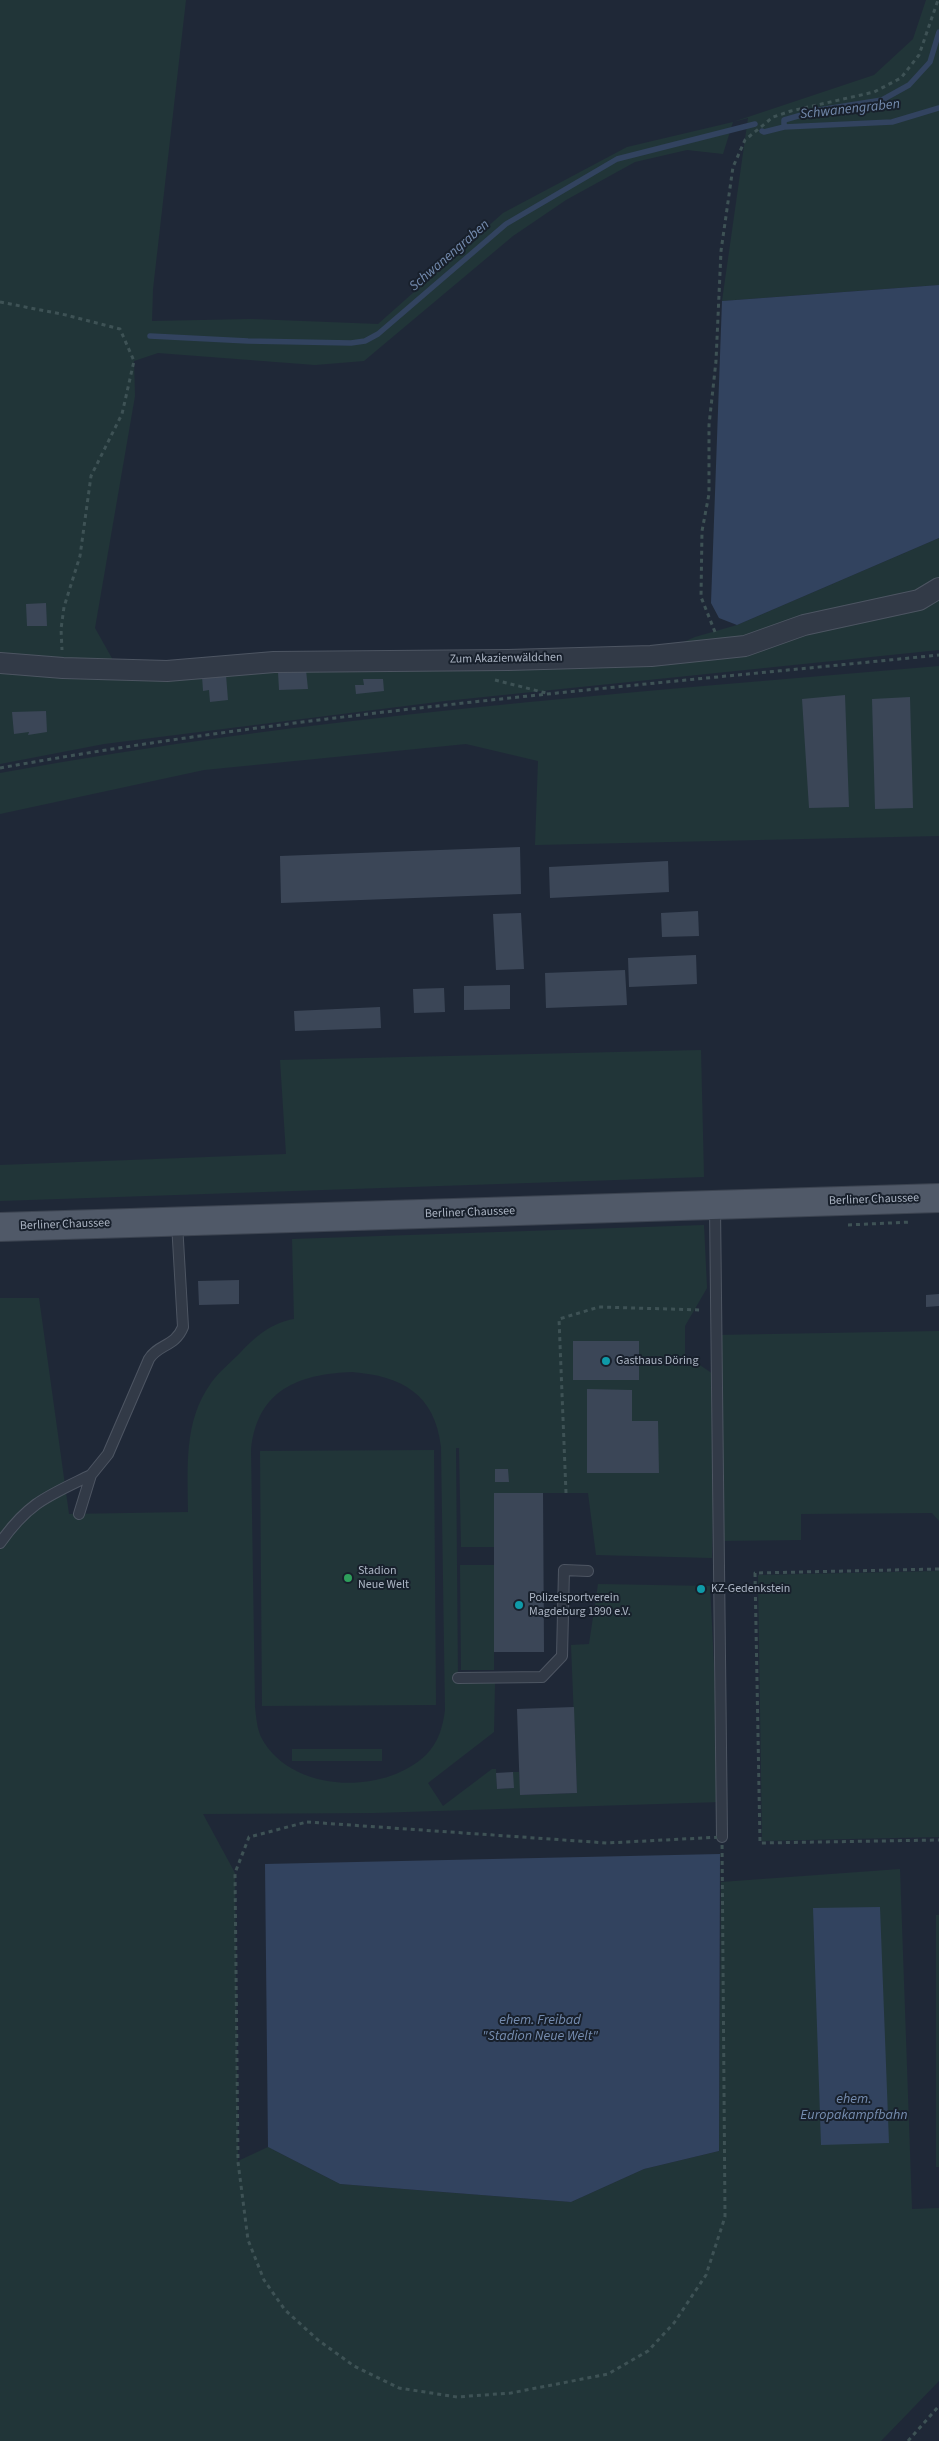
<!DOCTYPE html>
<meta charset="utf-8">
<style>
body{margin:0}
canvas{display:block;background:#1f2837}
</style>
<canvas width="939" height="2441"></canvas>
<script>
const ctx = document.querySelector('canvas').getContext('2d');
ctx.lineJoin = 'round';
function fillPath(path, color) {
  ctx.fillStyle = color;
  ctx.fill(path, 'evenodd');
}
function stroke(path, color, width, dash) {
  ctx.strokeStyle = color;
  ctx.lineWidth = width;
  ctx.lineCap = dash ? 'butt' : 'round';
  ctx.setLineDash(dash || []);
  ctx.stroke(path);
}
function drawText(font, color, halo, rows, align = 'center') {
  ctx.font = font + ' "Source Sans 3",sans-serif';
  ctx.lineWidth = 4;
  ctx.setLineDash([]);
  ctx.textBaseline = 'middle';
  ctx.strokeStyle = halo;
  ctx.fillStyle = color;
  for (const [text, x, y, turn = 0] of rows) {
    ctx.save();
    ctx.translate(x, y);
    ctx.rotate((+turn || 0) * Math.PI / 180);
    ctx.textAlign = isNaN(turn) ? turn : align;
    if (halo) ctx.strokeText(text, 0, 0);
    ctx.fillText(text, 0, 0);
    ctx.restore();
  }
}
fillPath(new Path2D(`
 M0 0H186L153 289 152 321 252 319 378 324 503 213 627 147 733 122 874 75 913 39 926 0H939V285L722 301 748 118 733 122 723 154 687 150 635 162 566 200 513 236 364 361 315 365 158 353 134 361 135 396 95 628 118 669 651 656 695 637 737 625 939 538V650L445 701 104 744 0 764Z
 M939 666V836L535 845 538 761 466 744 204 770 0 814V773C310 716 625 693 939 666Z
 M701 1050 704 1177 0 1201V1165L286 1154 280 1060Z
 M704 1225 707 1288 685 1326V1355L716 1376V1335L939 1331V1521L932 1513 801 1514V1540L718 1541 715 1396 712 1558 596 1555 588 1493H494V1547H461L459 1448H456L458 1683H495L494 1732 428 1783 443 1806 492 1769H496L497 1789 513 1788V1772H519L521 1795 577 1793 571 1645 589 1644 598 1584 710 1586 721 1802 374 1813 203 1814 235 1873 238 2161 268 2147 340 2184 571 2202 644 2169 719 2151 721 1882 900 1869 912 2209 939 2208V2381L881 2441H0V1298H39L69 1514 188 1512C188 1468 183 1422 211 1383 219 1372 230 1363 240 1353 255 1337 271 1323 294 1319L292 1239ZM573 1341H639V1380H573ZM352 1372C402 1376 435 1394 441 1447L445 1710C443 1727 438 1743 426 1755 383 1796 290 1793 261 1737 257 1728 256 1717 255 1707L251 1450C257 1390 298 1374 352 1372ZM587 1390H632V1421H658V1473H587Z
 M434 1450 436 1705 262 1706 260 1451Z
 M460 1565H494V1670H461Z
 M939 1571V1837L762 1841 758 1575Z
 M292 1749H382V1761H292Z
 M936 1915H939V2167H936Z`), '#213538');
fillPath(new Path2D(`
 M939 285V538L737 625 719 618 711 603 722 301Z
 M720 1854 719 2151 644 2169 571 2202 340 2184 268 2147 265 1864Z
 M880 1907 889 2143 821 2145 813 1908Z`), '#32435f');
stroke(new Path2D(`
 M784 127V120L819 110 882 100 909 85 930 62 939 32
 M762 131 764 132 784 127 892 122 939 108
 M150 336 248 341 351 343 365 341 378 334 506 224 617 159 755 124`), '#32435f', 5.5);
fillPath(new Path2D(`
 M46 603 47 626H27L26 604Z
 M306 670 308 689 279 690 278 672Z
 M226 675 228 700 210 702 209 690 203 691 202 676Z
 M363 679H383L384 691 356 694 355 685H364Z
 M845 695 849 807 809 808 802 699Z
 M910 697 913 808 875 809 872 699Z
 M46 711 47 732 28 735 29 732 14 734 12 712Z
 M520 847 521 894 281 903 280 856Z
 M668 861 669 892 550 898 549 867Z
 M698 911 699 936 662 937 661 913Z
 M521 913 524 969 496 970 493 914Z
 M696 955 697 984 629 987 628 958Z
 M625 970 627 1005 546 1008 545 973Z
 M510 985V1009L464 1010V986Z
 M444 988 445 1012 414 1013 413 989Z
 M380 1007 381 1028 295 1031 294 1011Z
 M239 1280V1304L199 1305 198 1281Z
 M939 1294V1306L926 1307V1295Z
 M573 1341H639V1380H573Z
 M587 1389 632 1390V1421H658L659 1473H587Z
 M495 1469H508L509 1482H495Z
 M494 1493H543L544 1652H494Z
 M574 1707 577 1793 520 1795 517 1709Z
 M513 1772 514 1788 497 1789 496 1773Z`), '#3b4657');
const service = new Path2D(`
 M715 1207 722 1837
 M79 1514 91 1475 108 1454 149 1359C158 1344 175 1347 183 1327L177 1223
 M0 1543C29 1502 48 1496 91 1475
 M458 1678 542 1677 562 1656 564 1570 588 1571`);
const minor = new Path2D(`
 M0 663 63 668 167 671 274 662 508 660 651 656 745 646 804 625 919 600 939 588`);
const primary = new Path2D(`
 M0 1227 939 1198`);
stroke(service, '#4d5562', 12);
stroke(minor, '#4d5562', 22);
stroke(primary, '#3c4451', 30);
stroke(new Path2D(`
 M0 302 66 315 120 329 134 361 122 414 91 476 80 556 64 607 61 629 62 650
 M715 632 701 597 702 531 709 494V425L716 361 721 251 733 167 745 140 773 117 791 111 874 92 901 78 919 55 938 0
 M495 680 550 694
 M0 768C310 712 626 687 939 655
 M848 1225 911 1222
 M566 1493 559 1319 599 1307 703 1310
 M939 1569 755 1573 760 1843 939 1840
 M732 1592 755 1591
 M307 1822 607 1843 722 1837 725 2217 706 2275 674 2323 648 2351 608 2374 511 2393 457 2397 399 2388 354 2366 318 2340 285 2310 264 2280 248 2240 238 2162 235 1873 249 1837Z
 M908 2441 939 2406`), '#3e5255', 3, [4, 4]);
stroke(service, '#323a47', 10);
stroke(minor, '#323a47', 20);
stroke(primary, '#505968', 28);
for (const [x, y, r, color] of [
 [606,1361,5,"#0f9aa8"],
 [348,1578,5,"#2e9e5b"],
 [701,1589,5,"#0f9aa8"],
 [519,1605,5,"#0f9aa8"]
]) {
  const dot = new Path2D();
  dot.arc(x, y, r, 0, 2 * Math.PI);
  ctx.fillStyle = color;
  ctx.fill(dot);
  stroke(dot, '#18202c', 2);
}
drawText('12px', '#acb5c4', '#18202c', [
 ["Zum Akazienwäldchen",506,659,-1],
 ["Berliner Chaussee",874,1200,-2],
 ["Berliner Chaussee",470,1213,-2],
 ["Berliner Chaussee",65,1225,-2]
]);
drawText('12px', '#acb5c4', '#18202c', [
 ["Gasthaus Döring",616,1361],
 ["Stadion",358,1571],
 ["Neue Welt",358,1585],
 ["KZ-Gedenkstein",711,1589],
 ["Polizeisportverein",529,1598],
 ["Magdeburg 1990 e.V.",529,1612]
], 'left');
drawText('italic 14px', '#748bae', '#18202c', [
 ["Schwanengraben",850,110,-6],
 ["Schwanengraben",450,256,-41],
 ["ehem. Freibad",540,2021],
 ["\"Stadion Neue Welt\"",540,2037],
 ["ehem.",854,2100],
 ["Europakampfbahn",854,2116]
]);
</script>
